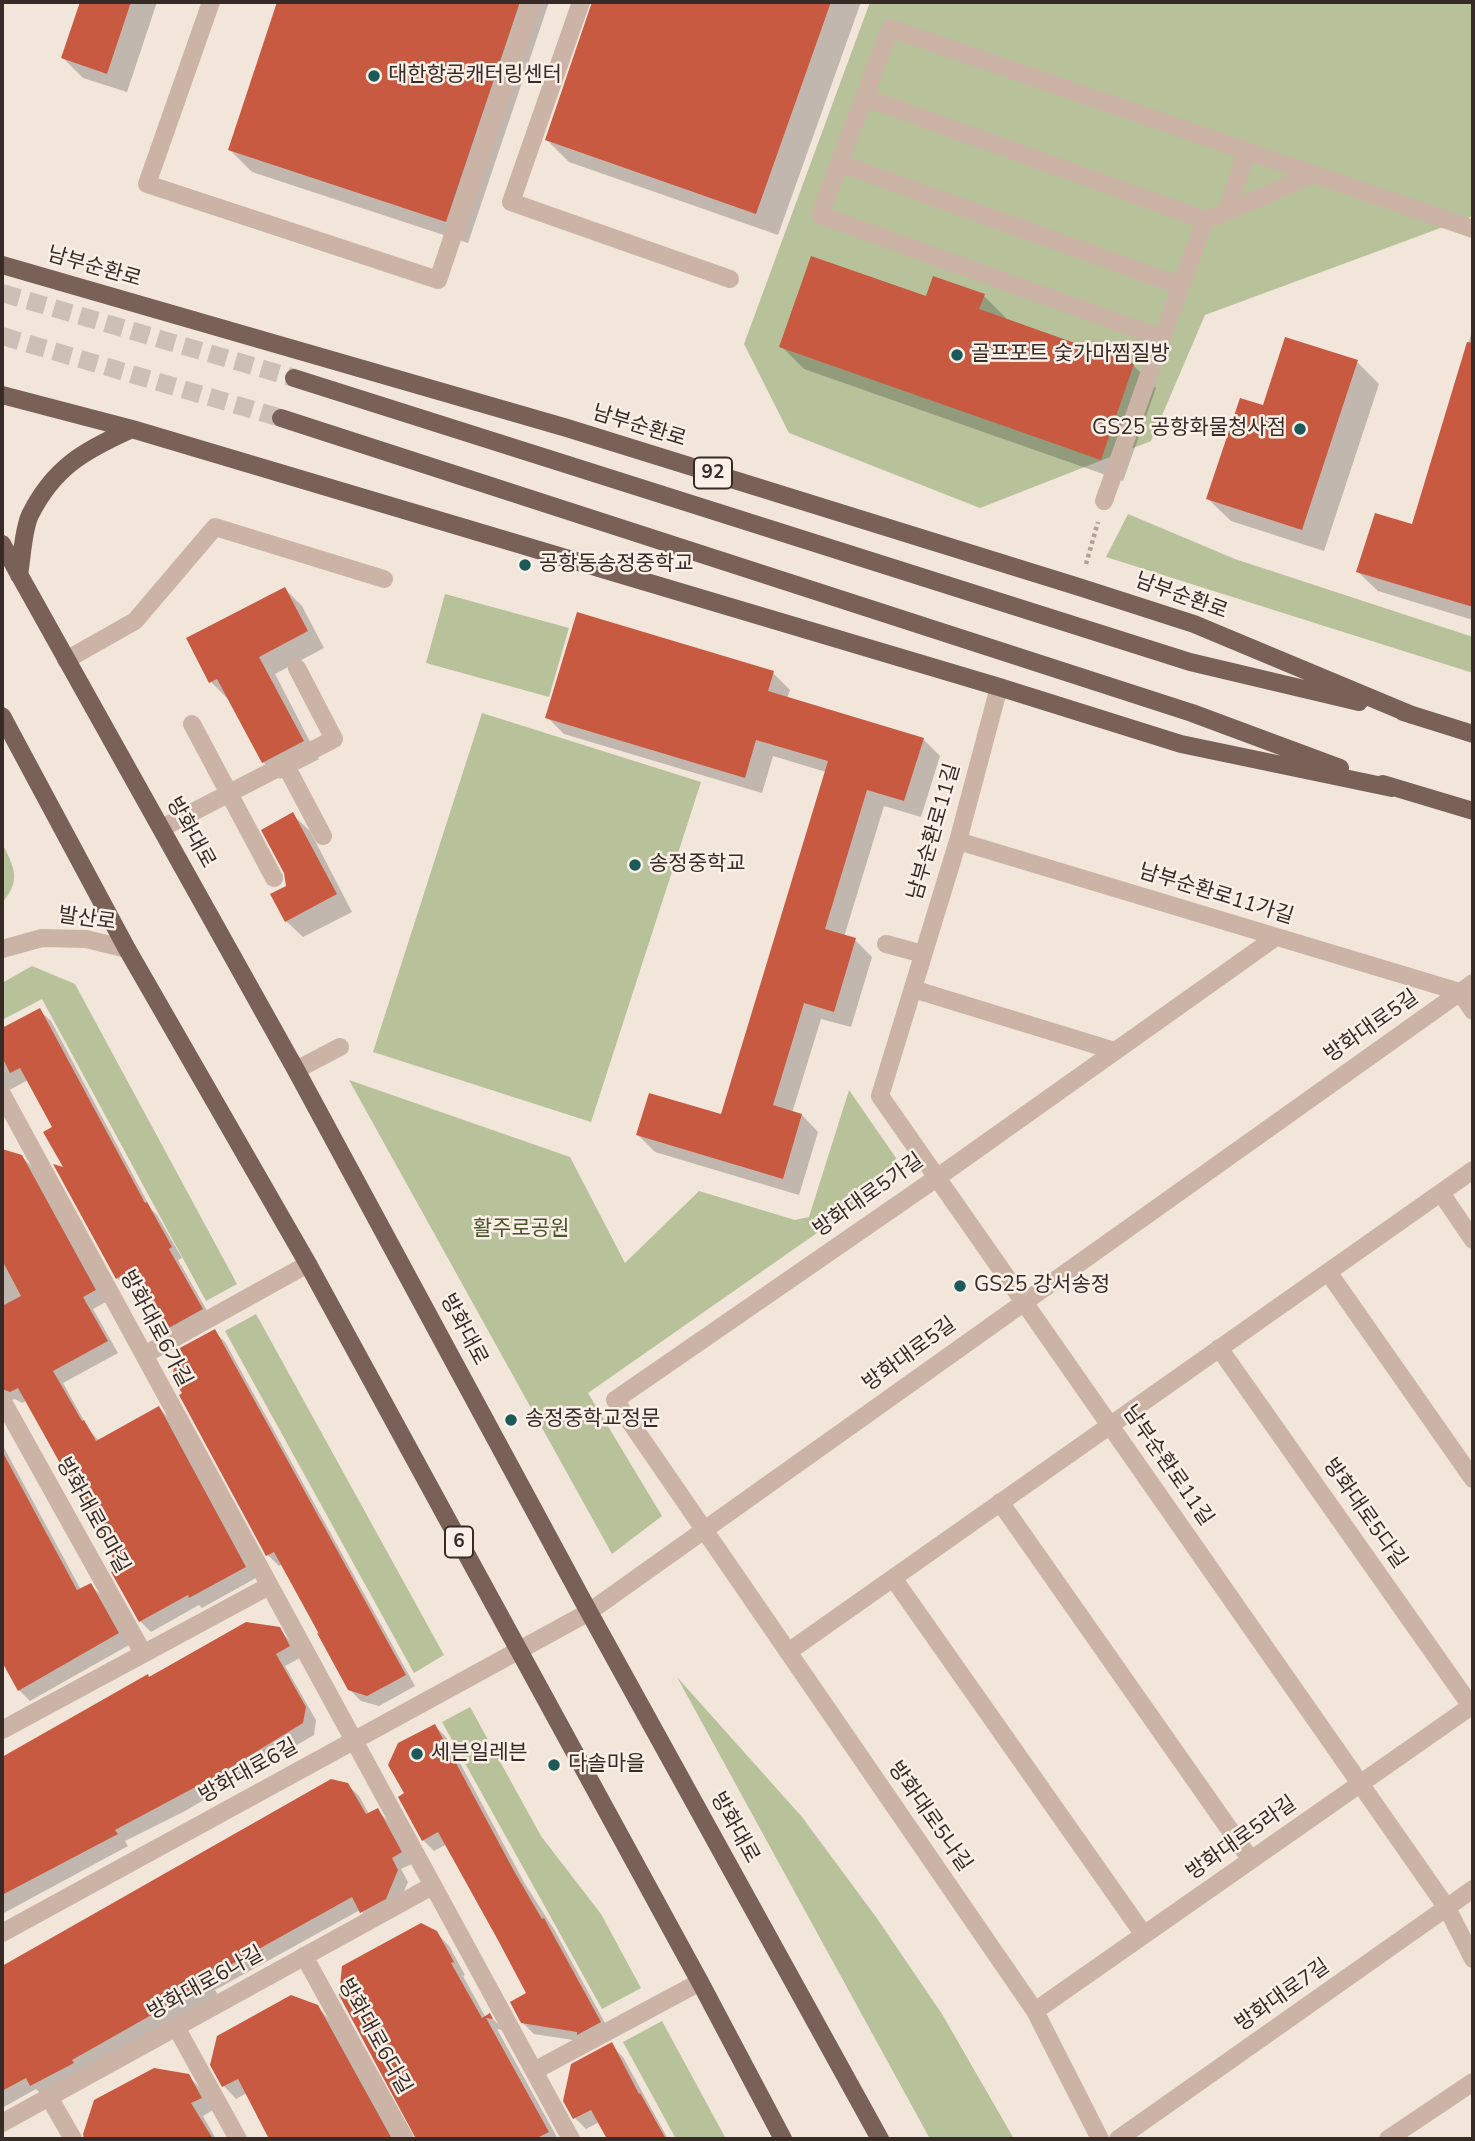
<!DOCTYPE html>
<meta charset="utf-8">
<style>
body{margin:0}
#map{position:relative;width:1475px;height:2141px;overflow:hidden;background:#f2e5da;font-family:"Nunito Sans",sans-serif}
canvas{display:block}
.frame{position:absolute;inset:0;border:4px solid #362b27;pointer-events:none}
</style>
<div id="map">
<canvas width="1475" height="2141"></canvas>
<div class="frame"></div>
</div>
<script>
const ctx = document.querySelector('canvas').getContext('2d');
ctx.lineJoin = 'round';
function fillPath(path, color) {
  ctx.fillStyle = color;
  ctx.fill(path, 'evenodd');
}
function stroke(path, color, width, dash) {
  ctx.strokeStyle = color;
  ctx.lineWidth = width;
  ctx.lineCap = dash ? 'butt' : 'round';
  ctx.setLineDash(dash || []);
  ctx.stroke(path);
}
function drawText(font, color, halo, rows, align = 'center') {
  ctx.font = font + ' "Nunito Sans","Noto Sans KR",sans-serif';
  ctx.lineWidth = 5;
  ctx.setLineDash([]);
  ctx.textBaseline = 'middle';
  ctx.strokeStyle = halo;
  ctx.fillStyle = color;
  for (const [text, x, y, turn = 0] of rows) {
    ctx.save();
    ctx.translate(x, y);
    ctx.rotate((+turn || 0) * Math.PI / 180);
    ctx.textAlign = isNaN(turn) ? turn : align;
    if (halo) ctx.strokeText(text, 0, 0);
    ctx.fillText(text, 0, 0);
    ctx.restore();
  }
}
fillPath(new Path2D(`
 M870 2H1473V216L1205 315 1151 441 980 508 789 433 744 344Z
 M1128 514 1235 559 1473 637V673L1106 557Z
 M445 594 569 628 549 697 426 663Z
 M482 713 701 782 591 1122 373 1052Z
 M2 843C14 867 22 880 2 903Z
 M32 966 75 984 237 1284 206 1301 42 999 2 1020V983Z
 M349 1080 570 1157 625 1263 699 1191 795 1220 809 1217 849 1090 896 1158 877 1191 588 1393 662 1516 612 1554Z
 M256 1314 444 1655 414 1673 225 1331Z
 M677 1677 802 1817 876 1917 942 2014 1014 2139H930Z
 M470 1707 541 1836 601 1914 641 1988 602 2009 442 1722Z
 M662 2021 726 2139H676L623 2042Z`), '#b7c29a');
fillPath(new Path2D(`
 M82 2H157L127 92 83 78 63 58Z
 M279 2H549L468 243 252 172 230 150Z
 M593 2H861L778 235 569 162 547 140 594 6Z
 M984 296 1006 318V320L1133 365 1156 388 1123 481 804 369 781 346 927 298Z
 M1473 328V620L1378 591 1358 572 1413 526Z
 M1357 362 1379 384 1324 551 1231 521 1208 499 1264 408Z
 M285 589 302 606 324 648 275 674 319 759 280 779 263 762 228 699 211 682Z
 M773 673 790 690 787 699 923 739 940 756 921 817 884 806 844 937 855 940 872 957 851 1027 821 1019 792 1113 802 1115 818 1132 799 1195 655 1152 638 1135 722 1117 826 772 773 756 762 793 564 734 547 717Z
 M293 815 310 831 352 912 303 937 286 921Z
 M39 1010 51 1021 151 1209 157 1215 182 1258 178 1260 213 1321 179 1339 168 1328 141 1281 128 1289 117 1278 55 1127 28 1080 2 1094V1030Z
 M2 1150 21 1156 33 1168 106 1302 93 1309 118 1353 63 1383 88 1428 99 1441 159 1408 170 1419 256 1578 202 1608 199 1605 151 1632 140 1621 120 1568 26 1401 22 1403 15 1399 7 1401 2 1414Z
 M214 1331 225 1342 415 1686 379 1706 361 1701 349 1689 282 1564 279 1566 268 1555Z
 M2 1444 81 1590 90 1585 102 1596 129 1645 30 1701 19 1690 2 1659Z
 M279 1629 290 1641 300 1658 285 1666 316 1720 314 1735 185 1811 125 1841 128 1846 2 1914V1758L150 1679Z
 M435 1726 446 1737 525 1884 555 1931 611 2034 593 2043 534 2034 522 2022 528 1994 447 1844 434 1851 423 1840 406 1794Z
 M348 1785 359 1796 369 1814 377 1810 388 1821 412 1864 401 1869 408 1882 396 1909 372 1923 360 1910 215 1990 218 1995 43 2096 36 2089 2 2108V1967Z
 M436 1932 449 1946 465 1975 463 1976 486 2018 489 2015 502 2028 503 2030 497 2029 558 2139H418L417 2133Z
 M317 2007 330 2020 396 2139H271L247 2093 236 2099 224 2086 212 2065Z
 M612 2046 623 2057 668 2139H609L599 2122 586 2129 575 2118Z
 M188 2076 201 2089 213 2110 203 2116 216 2139H85V2134Z`), '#0003');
fillPath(new Path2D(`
 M80 2H131L107 74 61 58Z
 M277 2H520L446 222 228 150Z
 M592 2H831L756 214 545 140Z
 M811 256 926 296 933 276 985 294 979 309 1134 364 1101 460 779 347Z
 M1285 337 1358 360 1302 530 1206 499 1240 398 1263 405Z
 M1467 342 1473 343V607L1356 572 1375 513 1412 524Z
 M285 587 308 631 259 657 304 741 262 763 217 679 209 683 186 638Z
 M577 612 774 671 768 691 924 738 904 801 867 790 825 929 856 938 834 1012 804 1003 773 1105 802 1114 783 1179 636 1135 649 1093 721 1114 828 761 756 740 745 778 545 718Z
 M293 812 337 894 285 922 270 894 286 886 284 873 261 830Z
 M40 1008 145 1203 147 1202 172 1247 169 1249 203 1309 167 1329 132 1269 116 1279 53 1164 63 1167 43 1132 52 1127 20 1068 10 1073 2 1057V1028Z
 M2 1149 22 1155 96 1290 83 1297 108 1341 53 1371 82 1421 84 1420 96 1441 159 1406 246 1567 189 1598 188 1595 139 1622 111 1572 118 1567 18 1388 10 1392 2 1389V1306L21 1296 2 1260Z
 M215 1329 406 1675 367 1696 348 1690 317 1633 319 1634 274 1552 266 1556 179 1395 182 1393 172 1377 178 1349Z
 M2 1451 77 1590 91 1583 119 1633 18 1691 2 1662Z
 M246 1622 280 1627 290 1646 276 1654 306 1707 303 1723 218 1775 115 1830 118 1834 2 1895V1757L148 1674 149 1677Z
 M435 1724 514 1871 542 1919 544 1918 601 2022 577 2035V2032L521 2023 510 2002 526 1993 499 1942 438 1832 422 1841 398 1797 404 1793 388 1765 398 1743Z
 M331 1779 348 1783 366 1814 378 1808 402 1852 392 1858 398 1870 386 1899 360 1913 352 1897 205 1979 208 1983 72 2060 74 2063 30 2086 26 2078 2 2091V1966Z
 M421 1923 437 1931 454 1962 451 1963 482 2018 490 2013 493 2019 486 2018 549 2132 535 2139H416L339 1995 342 1966Z
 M291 1995 318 2005 392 2139H269L238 2079 222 2087 210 2065 217 2036Z
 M612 2042 639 2094 640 2093 666 2139H607L591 2110 573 2119 563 2101 571 2064Z
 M154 2068 189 2074 202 2098 191 2103 213 2139H84L83 2134 94 2100Z`), '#c95a42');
stroke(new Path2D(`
 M2 293 294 378
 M2 336 281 418`), '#ccc0b6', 18, [18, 9]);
stroke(new Path2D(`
 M1086 564 1098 522`), '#b69e90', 4.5, [3.5, 3.5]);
stroke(new Path2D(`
 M211 2 147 184 438 280 532 2
 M581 2 511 202 730 279
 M864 97 1205 220
 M1247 151 1226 212 1205 220 1162 338 820 215 890 28 1473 229
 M839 163 1181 286
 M1226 212 1314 174
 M1104 501 1162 338
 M66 660 135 621 215 527 384 579
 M999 687 958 841 880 1096 1447 1908 1473 1959
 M192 724 274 878
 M285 764 323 836
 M162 828 334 739 297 668
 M958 841 1460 992 1473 1011
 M886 944 923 954
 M2 949 42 938 86 939 127 949
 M913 989 1115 1051
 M296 1070 340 1047
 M2 1094 571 2139
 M1441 1193 1473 1240
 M1328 1272 1473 1479
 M1219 1348 1471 1706
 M144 1355 308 1264
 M2 1400 143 1653
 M1000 1502 1251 1860
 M893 1578 1144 1935
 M788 1652 1473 1170
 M2 1730 269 1586
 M2 1933 589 1612 1473 983
 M304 1956 405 2139
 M1035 2011 1473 1705
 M176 2027 238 2139
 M534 2071 700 1982
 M49 2097 73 2139
 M2 2123 432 1886
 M1100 2139 1035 2011 615 1400 938 1177 1276 937
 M1118 2139 1473 1889
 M1388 2139 1473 2082`), '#cbb4a6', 18);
stroke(new Path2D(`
 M2 265 567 428 1079 587 1194 624 1412 715
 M294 378 1190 662 1359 702
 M2 395 132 429 999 687 1181 744 1392 788
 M281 418 1192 713 1340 768
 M2 544 296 1070 589 1612 880 2139
 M19 575C22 558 23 530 30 515 54 467 85 450 132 429
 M1403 712 1473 734
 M2 716 127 949 308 1264 700 1982 783 2139
 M1383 784 1473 811`), '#796158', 18);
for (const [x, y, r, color] of [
 [374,76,7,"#1c5959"],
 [957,355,7,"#1c5959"],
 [1300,429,7,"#1c5959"],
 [525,565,7,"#1c5959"],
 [635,865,7,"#1c5959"],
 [960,1286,7,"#1c5959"],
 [511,1420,7,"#1c5959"],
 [417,1754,7,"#1c5959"],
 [554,1765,7,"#1c5959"]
]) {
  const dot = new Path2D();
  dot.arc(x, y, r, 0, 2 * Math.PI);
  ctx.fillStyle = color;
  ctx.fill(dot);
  stroke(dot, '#faf0e7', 2.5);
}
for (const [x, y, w] of [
 [713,473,38],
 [459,1542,28]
]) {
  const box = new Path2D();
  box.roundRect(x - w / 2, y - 15.5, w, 31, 5);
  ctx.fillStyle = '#faf0e7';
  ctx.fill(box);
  stroke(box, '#362b27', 2);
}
drawText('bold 19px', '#362b27', null, [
 ["92",713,473],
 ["6",459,1542]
]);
drawText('21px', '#362b27', '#faf0e7', [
 ["대한항공캐터링센터",388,76],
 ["골프포트 숯가마찜질방",971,355],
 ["GS25 공항화물청사점",1286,429,"right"],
 ["공항동송정중학교",539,565],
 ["송정중학교",649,865],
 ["GS25 강서송정",974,1286],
 ["송정중학교정문",525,1420],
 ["세븐일레븐",431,1754],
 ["다솔마을",568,1765]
], 'left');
drawText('21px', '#362b27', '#faf0e7', [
 ["남부순환로",94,268,16],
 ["남부순환로",639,427,17],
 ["남부순환로",1181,597,20],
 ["남부순환로11길",935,832,-74],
 ["방화대로",190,833,61],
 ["남부순환로11가길",1216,895,17],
 ["발산로",87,920,8],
 ["방화대로5길",1372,1027,-35],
 ["방화대로5가길",869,1196,-35],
 ["방화대로6가길",155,1329,62],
 ["방화대로",463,1330,62],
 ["방화대로5길",910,1355,-36],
 ["남부순환로11길",1167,1466,55],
 ["방화대로5다길",1364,1514,55],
 ["방화대로6마길",92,1516,61],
 ["방화대로6길",249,1772,-29],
 ["방화대로5나길",929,1817,55],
 ["방화대로",734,1828,61],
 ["방화대로5라길",1242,1839,-35],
 ["방화대로6나길",206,1984,-29],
 ["방화대로7길",1283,1996,-35],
 ["방화대로6다길",374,2037,61]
]);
drawText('21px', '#48552a', '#faf0e7', [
 ["활주로공원",521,1230]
]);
</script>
